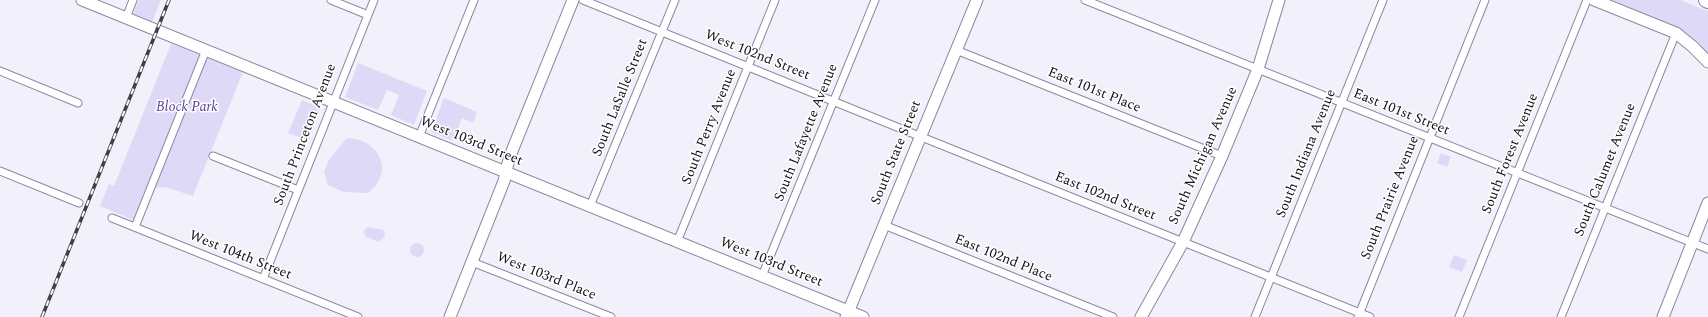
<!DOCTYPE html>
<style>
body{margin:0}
canvas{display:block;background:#f2f0fb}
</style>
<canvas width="1708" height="317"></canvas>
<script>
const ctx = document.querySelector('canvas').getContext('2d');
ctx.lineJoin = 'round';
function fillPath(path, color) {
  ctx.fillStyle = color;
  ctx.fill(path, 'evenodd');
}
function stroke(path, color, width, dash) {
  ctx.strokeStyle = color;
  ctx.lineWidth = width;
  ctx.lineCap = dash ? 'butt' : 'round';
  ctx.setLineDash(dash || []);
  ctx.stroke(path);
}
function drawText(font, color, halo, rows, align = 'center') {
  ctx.font = font + ' Spectral,serif';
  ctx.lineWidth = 3;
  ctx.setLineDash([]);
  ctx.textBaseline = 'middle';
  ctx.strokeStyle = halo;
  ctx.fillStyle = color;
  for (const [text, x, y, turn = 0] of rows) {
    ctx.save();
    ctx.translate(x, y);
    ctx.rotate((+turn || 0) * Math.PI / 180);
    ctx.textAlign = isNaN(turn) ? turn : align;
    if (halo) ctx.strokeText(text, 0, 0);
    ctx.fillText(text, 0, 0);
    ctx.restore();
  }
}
fillPath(new Path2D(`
 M139 0H161L152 22 133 14Z
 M1607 0H1680L1708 11V55Z
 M171 44 243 72 193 196 165 187 146 188 133 220 100 206 109 184 114 186Z
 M358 63 427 91 414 125 391 115 399 95 387 90 378 110 345 97Z
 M444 98 477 112 473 123 462 118 453 141 431 132Z
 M302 100 321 108 308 140 288 133Z
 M347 138C379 139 396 172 368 193L344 192 328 185 324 172 329 160Z
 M1441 153 1451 157 1447 167 1437 163Z
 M368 227 383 230 385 234 384 238 378 242 365 236 364 230Z
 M410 250a7 7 0 1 1 14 0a7 7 0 1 1-14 0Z
 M1454 255 1467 260 1462 272 1449 267Z`), '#dfd9f8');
const street = new Path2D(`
 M331 0 368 15
 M583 0 929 140 1370 317
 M1085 0 1708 249
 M126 18 133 0
 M956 50 1222 156
 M0 71 78 103
 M419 137 474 0
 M213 156 298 190
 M0 171 79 203
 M590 206 675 0
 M112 218 358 317
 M884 225 1113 317
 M135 227 206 50
 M677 242 775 0
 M472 262 611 317
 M762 276 875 0
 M263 279 374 0
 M1255 317 1383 0
 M1358 317 1485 0
 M1459 317 1587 0
 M1561 317 1676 33`);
const secondary = new Path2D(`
 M82 0 863 317
 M1594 0 1676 33 1692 46 1708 62
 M450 317 504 181 508 163 512 151 573 0
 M846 317 977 0
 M1141 317 1183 242 1222 156 1258 69 1279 0
 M1663 317 1708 203`);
const highway = new Path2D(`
 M1706 0 1708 1`);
stroke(street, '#8d88a0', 9);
stroke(secondary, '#8d88a0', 13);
stroke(highway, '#8d88a0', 16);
stroke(street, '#fff', 7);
stroke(secondary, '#fff', 11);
stroke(highway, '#fff', 14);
const rail = new Path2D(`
 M42 317 169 0`);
stroke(rail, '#403e47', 3.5);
stroke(rail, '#fff', 2, [6]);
drawText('14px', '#121019', '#fff', [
 ["West 102nd Street",757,56,22],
 ["East 101st Place",1094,91,22],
 ["South LaSalle Street",621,98,-68],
 ["East 101st Street",1401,113,22],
 ["South Perry Avenue",710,127,-68],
 ["South Lafayette Avenue",807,133,-68],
 ["South Princeton Avenue",306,135,-69],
 ["West 103rd Street",471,142,22],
 ["South State Street",897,153,-68],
 ["South Indiana Avenue",1307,154,-68],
 ["South Forest Avenue",1511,154,-68],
 ["South Michigan Avenue",1204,156,-66],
 ["South Calumet Avenue",1606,170,-68],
 ["East 102nd Street",1105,197,22],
 ["South Prairie Avenue",1391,198,-68],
 ["West 104th Street",240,256,22],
 ["East 102nd Place",1003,259,22],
 ["West 103rd Street",771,263,22],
 ["West 103rd Place",546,277,22]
]);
drawText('italic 14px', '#5b3d9e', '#fff', [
 ["Block Park",187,108]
]);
</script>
